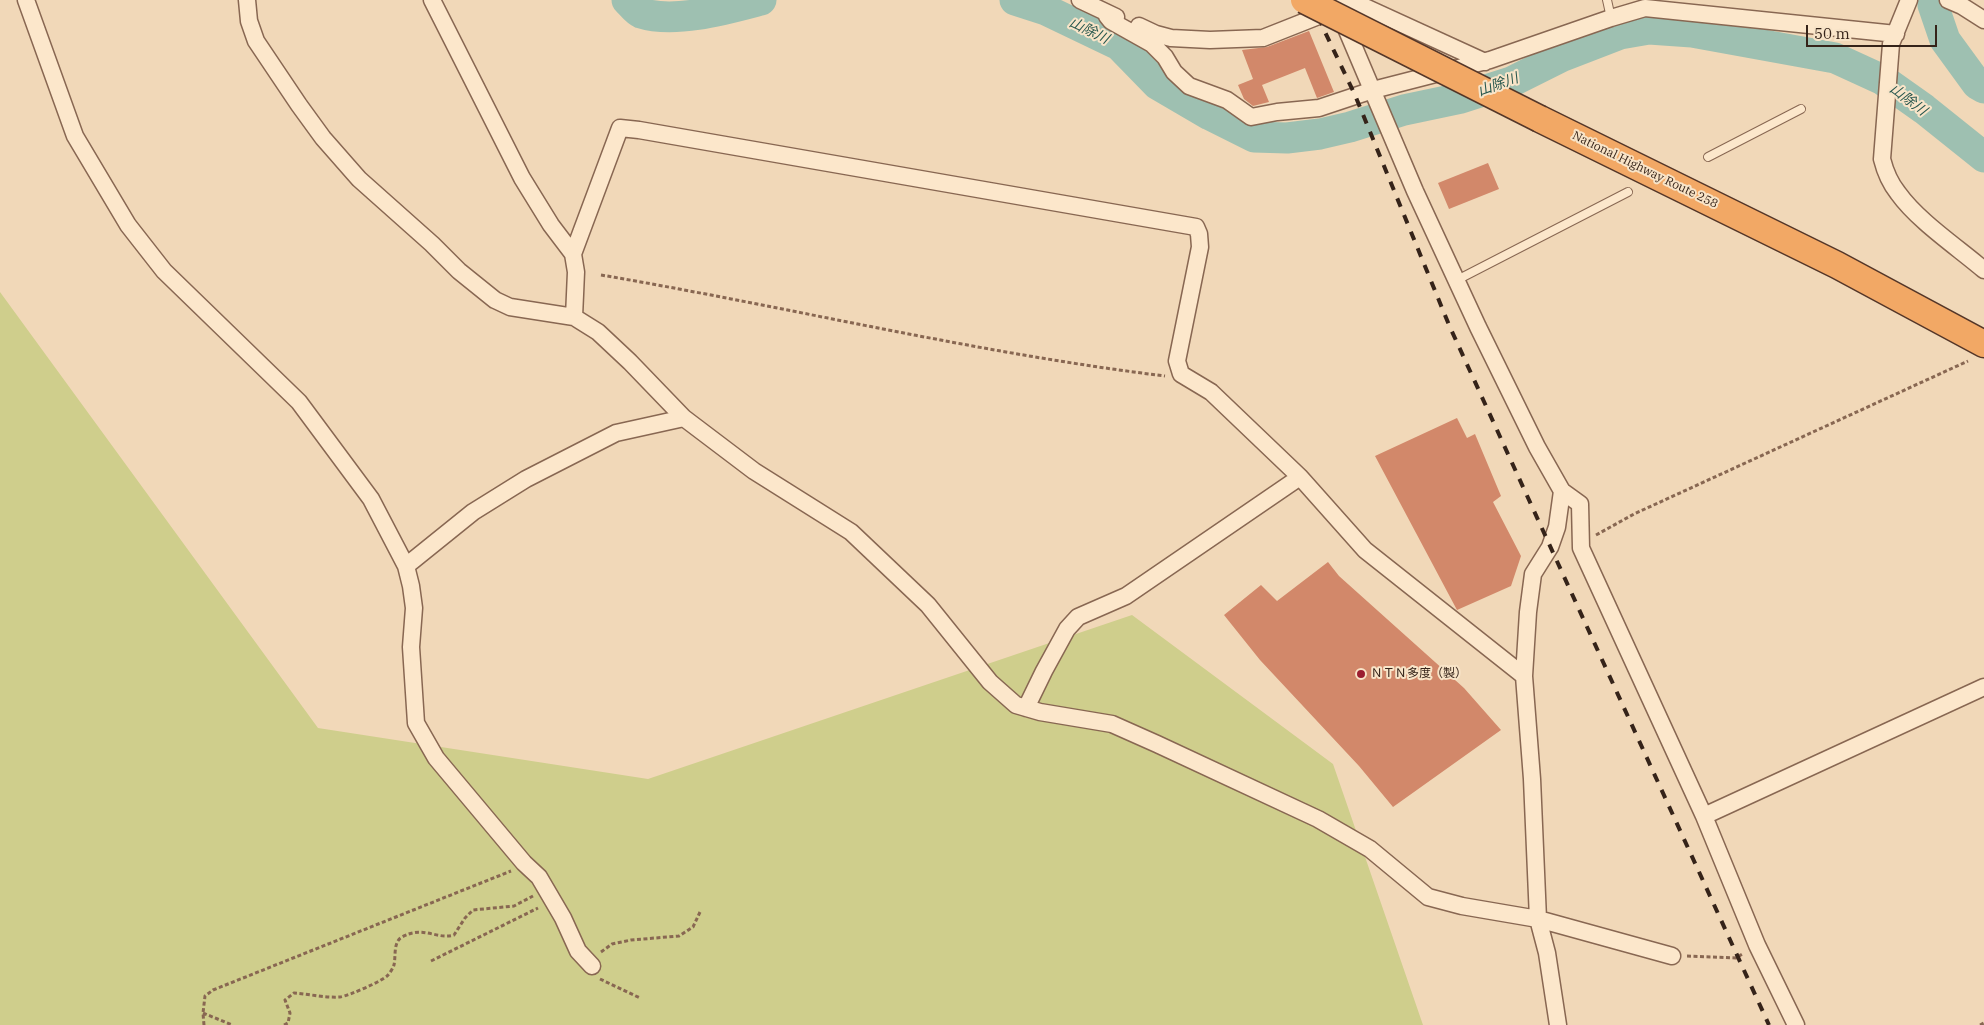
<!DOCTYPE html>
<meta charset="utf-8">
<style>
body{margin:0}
#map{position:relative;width:1984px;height:1025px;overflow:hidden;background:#f1d8b8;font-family:"IBM Plex Serif",serif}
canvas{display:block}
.scale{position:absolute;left:1806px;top:25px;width:131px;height:22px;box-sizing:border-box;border:2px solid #352319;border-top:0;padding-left:6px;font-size:15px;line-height:18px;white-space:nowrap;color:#352319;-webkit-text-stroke:4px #f8e4c8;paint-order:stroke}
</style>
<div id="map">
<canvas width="1984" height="1025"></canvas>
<div class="scale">50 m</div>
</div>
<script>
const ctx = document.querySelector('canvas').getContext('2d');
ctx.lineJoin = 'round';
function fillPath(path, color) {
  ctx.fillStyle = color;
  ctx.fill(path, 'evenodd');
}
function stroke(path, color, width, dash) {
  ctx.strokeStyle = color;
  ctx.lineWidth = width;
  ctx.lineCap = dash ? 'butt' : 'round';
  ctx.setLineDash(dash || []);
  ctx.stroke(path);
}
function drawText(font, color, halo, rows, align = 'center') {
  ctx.font = font + ' "IBM Plex Serif","Noto Sans JP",serif';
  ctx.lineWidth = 4;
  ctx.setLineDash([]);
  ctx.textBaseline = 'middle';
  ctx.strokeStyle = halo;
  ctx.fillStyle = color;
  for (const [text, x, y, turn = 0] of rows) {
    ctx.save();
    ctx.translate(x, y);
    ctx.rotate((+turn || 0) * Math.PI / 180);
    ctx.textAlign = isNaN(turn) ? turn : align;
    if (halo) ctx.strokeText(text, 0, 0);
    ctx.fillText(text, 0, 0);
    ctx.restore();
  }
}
fillPath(new Path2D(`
 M0 292 318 728 648 779 1132 615 1333 764 1423 1025H0Z`), '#cfce8c');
stroke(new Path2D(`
 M627 0C631 4 636 11 641 13 675 24 727 9 761 0
 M1015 0 1046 10 1119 45 1157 84 1210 115 1254 137 1287 138 1320 134 1350 127 1404 110 1461 98 1511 82 1563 56 1620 34 1649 29 1692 32 1835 58 1883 80 1924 109 1984 157
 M1933 5 1945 40 1977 84 1984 88`), '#9ec0b1', 31);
fillPath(new Path2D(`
 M1309 31 1334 92 1317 98 1305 68 1262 85 1269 102 1253 106 1244 99 1238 85 1253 79 1242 50 1267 47Z
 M1488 163 1499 189 1449 209 1438 183Z
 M1457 418 1467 438 1475 434 1501 496 1493 502 1521 556 1511 586 1457 610 1375 456Z
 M1328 562 1339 576 1464 688 1501 730 1393 807 1359 766 1260 660 1224 615 1261 585 1277 601Z`), '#d2886a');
const service = new Path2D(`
 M1607 0 1611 18
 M1708 157 1801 109
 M1457 280 1628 192`);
const minor = new Path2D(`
 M26 0 75 136 128 225 164 271 299 402 371 499 406 566 411 586 414 608 411 647 416 723 436 758 524 863 539 877 563 918 578 951 592 966
 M247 0 249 21 256 41 299 105 323 138 359 179 432 244 459 271 495 300 510 307 574 317 598 332 630 362 684 418 754 471 851 532 928 605 990 682 1016 705 1040 712 1112 724 1157 744 1318 819 1370 849 1428 897 1462 906 1538 919 1672 956
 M432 0 522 178 551 225 573 254 576 272 574 317
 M1080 0 1116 17
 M1334 0 1415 191 1478 327 1537 447 1562 491 1580 504 1581 548 1704 816 1757 945 1796 1025
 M1909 0 1891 44 1882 159C1885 171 1890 183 1898 193 1918 221 1957 247 1984 270
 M1948 0 1962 6 1984 20
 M1107 13V16L1111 21 1152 44 1165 57 1174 72 1189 86 1227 100 1251 117 1277 112 1319 108 1373 90 1490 60 1611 18 1645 8 1896 34
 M1139 26 1156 34 1171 38 1210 40 1263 38 1354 2 1485 62
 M573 254 620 128 639 130 1196 227 1199 234 1200 247 1177 361 1181 374 1211 392 1300 477 1365 550 1524 676
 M406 566 473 512 526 479 616 433 684 418
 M1026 708 1044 671 1067 629 1078 617 1126 596 1300 477
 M1704 816 1984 687
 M1558 1025 1547 953 1538 919 1532 779 1524 676 1528 612 1533 574 1550 547 1557 527 1562 491`);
const trunk = new Path2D(`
 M1540 119 1837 265 1984 344`);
stroke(service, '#886752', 10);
stroke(minor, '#886752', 19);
stroke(trunk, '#543628', 29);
stroke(new Path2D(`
 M601 275C789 307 976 353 1165 376
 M1596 535 1634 514 1968 361
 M601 952 612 944 631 940 679 936 693 927 700 912
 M1687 956 1736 958 1744 953
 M431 961 538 908
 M600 979 640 998
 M203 1013 232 1025
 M204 1025 203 1013 205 996 213 990 511 871
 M284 1025 288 1023 290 1013 285 1000 294 993C309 994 325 998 340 997 348 996 383 981 388 975 390 973 393 968 394 965 396 956 393 942 402 937 424 925 436 940 454 935L465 918 473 910 514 906 533 896
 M1980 1025 1984 1023`), '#886752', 3, [4, 2.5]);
stroke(service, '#fce7cb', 8);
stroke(minor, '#fce7cb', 16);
stroke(trunk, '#f2a865', 26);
stroke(new Path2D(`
 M1312 0 1325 32 1355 95 1449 325 1769 1025`), '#352319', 4, [9, 9]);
const trunkBridge = new Path2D(`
 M1304 0 1540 119`);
stroke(trunkBridge, '#543628', 29, []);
stroke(trunkBridge, '#f2a865', 26);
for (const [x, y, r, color] of [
 [1361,674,5,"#9b1e30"]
]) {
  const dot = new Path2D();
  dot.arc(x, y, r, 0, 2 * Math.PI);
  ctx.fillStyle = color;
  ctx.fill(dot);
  stroke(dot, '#f8e4c8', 2);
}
drawText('12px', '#352319', '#f8e4c8', [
 ["National Highway Route 258",1645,170,26]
]);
drawText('12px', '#352319', '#f8e4c8', [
 ["ＮＴＮ多度（製）",1371,674]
], 'left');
drawText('italic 14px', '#26564d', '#f8e4c8', [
 ["山除川",1089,31,26],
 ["山除川",1498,85,-20],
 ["山除川",1908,100,37]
]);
</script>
